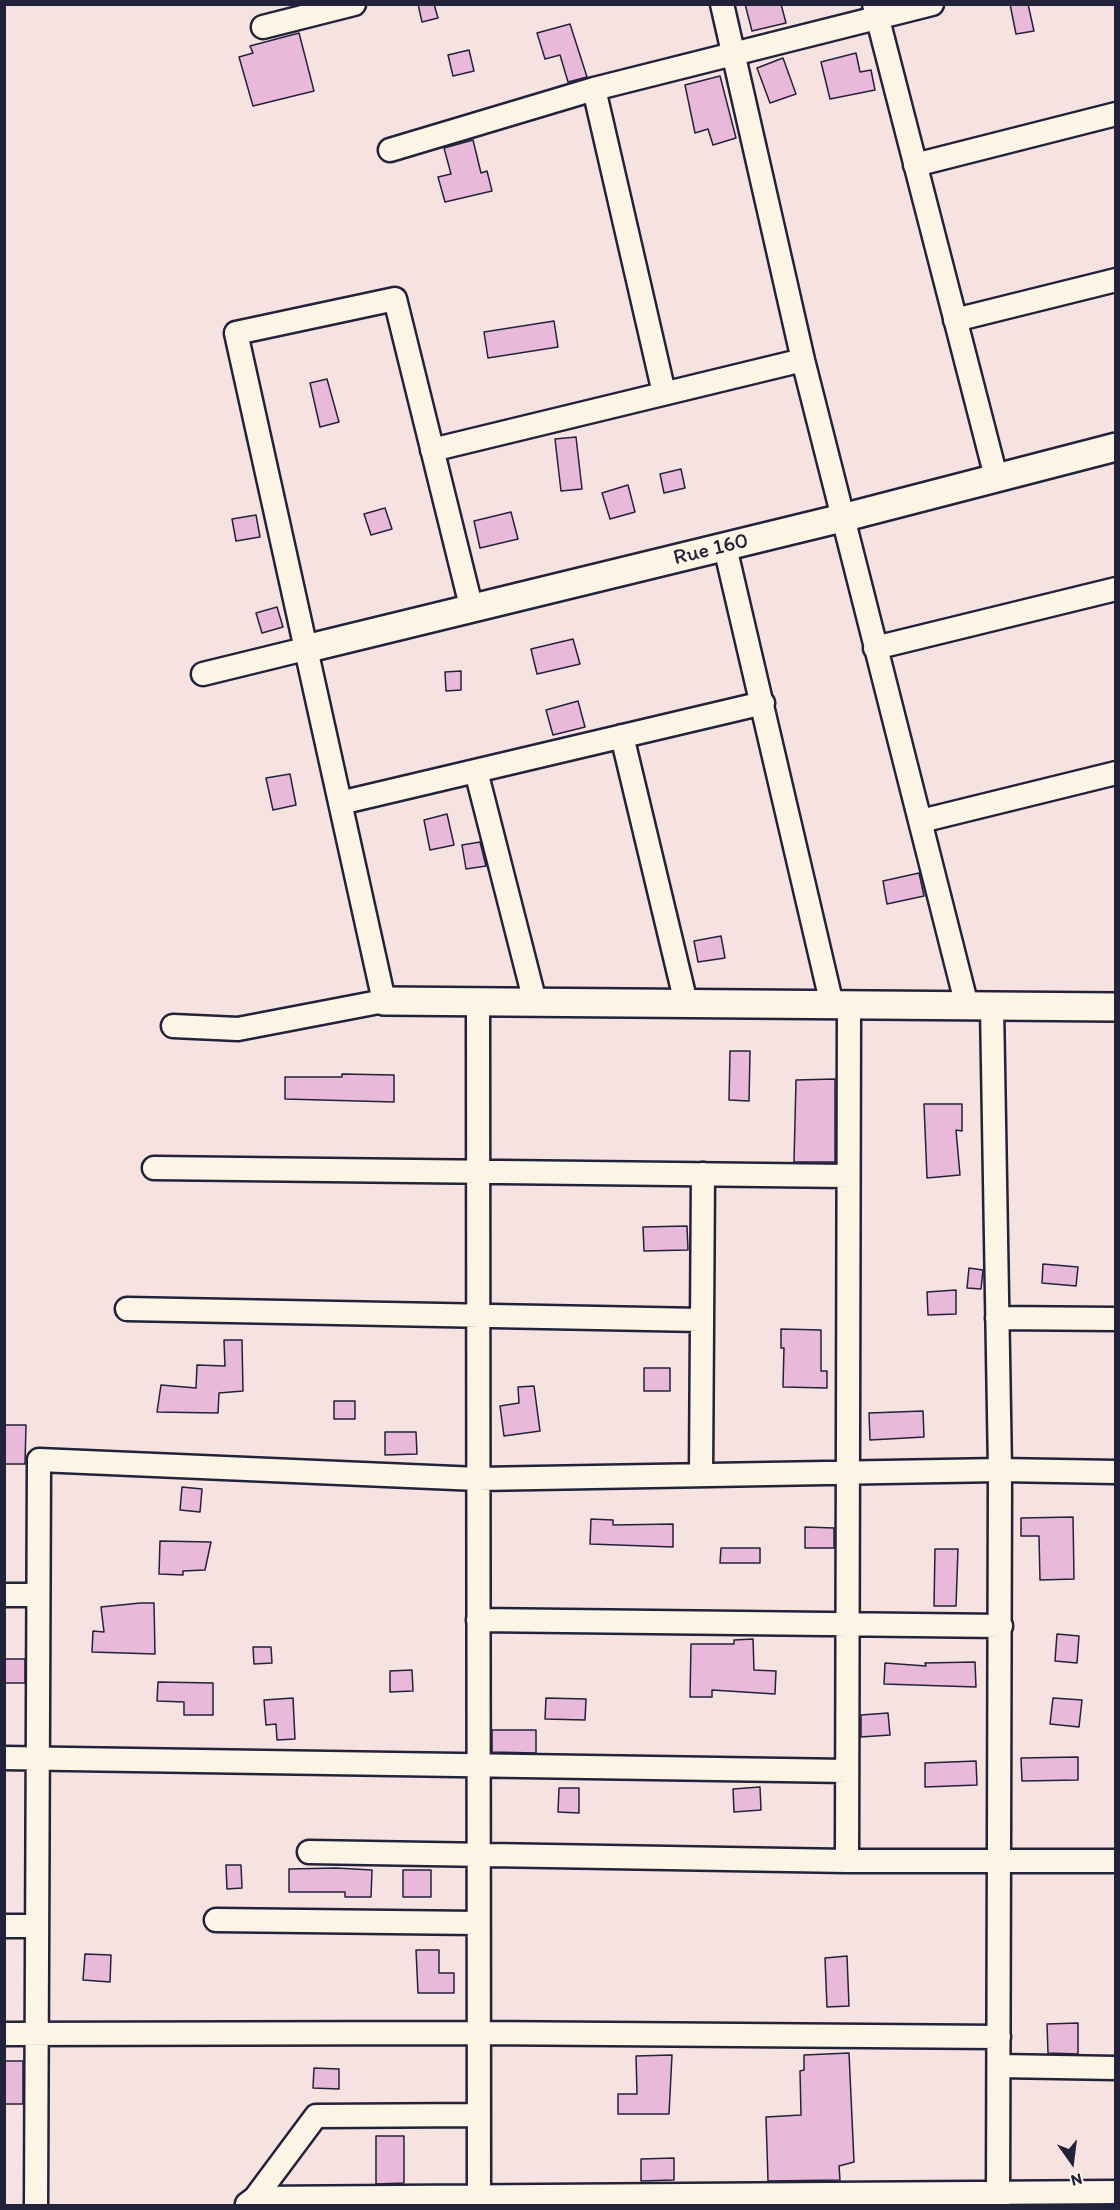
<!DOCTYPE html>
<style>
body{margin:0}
#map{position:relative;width:1120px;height:2210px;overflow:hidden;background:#f6e3e1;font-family:Itim,sans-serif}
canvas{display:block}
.frame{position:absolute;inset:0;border:6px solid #22223b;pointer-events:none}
.north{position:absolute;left:1042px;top:2132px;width:60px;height:60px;-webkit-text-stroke:4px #fcf5e5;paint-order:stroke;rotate:166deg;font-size:16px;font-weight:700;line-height:24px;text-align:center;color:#22223b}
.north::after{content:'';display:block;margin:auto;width:21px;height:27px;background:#22223b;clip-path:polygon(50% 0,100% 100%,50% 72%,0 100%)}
</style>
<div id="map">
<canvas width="1120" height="2210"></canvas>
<div class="frame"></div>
<div class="north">N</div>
</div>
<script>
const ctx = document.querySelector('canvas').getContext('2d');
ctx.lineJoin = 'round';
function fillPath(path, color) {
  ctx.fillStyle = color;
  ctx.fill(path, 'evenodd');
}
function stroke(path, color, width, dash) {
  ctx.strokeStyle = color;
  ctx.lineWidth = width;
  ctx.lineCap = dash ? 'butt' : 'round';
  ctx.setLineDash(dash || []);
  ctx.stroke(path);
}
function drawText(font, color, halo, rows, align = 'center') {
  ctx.font = font + ' Itim,sans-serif';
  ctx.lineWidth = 4.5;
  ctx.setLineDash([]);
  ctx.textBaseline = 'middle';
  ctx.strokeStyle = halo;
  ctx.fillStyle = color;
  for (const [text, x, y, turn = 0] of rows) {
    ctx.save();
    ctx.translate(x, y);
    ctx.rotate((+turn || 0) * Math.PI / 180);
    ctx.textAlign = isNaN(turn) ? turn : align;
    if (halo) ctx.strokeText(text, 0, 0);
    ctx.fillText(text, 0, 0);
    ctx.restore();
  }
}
const building = new Path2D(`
 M418 4H434L438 18 422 22Z
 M745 4H781L786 23 752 31Z
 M1010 4H1028L1034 31 1016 34Z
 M570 24 587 77 568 82 560 55 545 59 537 33Z
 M299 33 314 91 253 106 239 57 253 53 250 46Z
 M469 50 474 71 453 76 448 55Z
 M856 53 860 72 871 70 875 90 830 99 821 62Z
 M783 58 796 94 770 103 757 68Z
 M720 76 736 138 713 145 708 129 695 133 685 85Z
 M473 140 481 173 487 171 492 191 445 202 438 177 451 174 444 148Z
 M554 321 558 347 488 358 484 332Z
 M327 379 339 422 320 427 310 383Z
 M576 437 582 489 561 491 555 439Z
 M681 469 685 488 664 493 660 474Z
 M628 485 635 512 610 519 602 493Z
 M385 508 392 529 371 535 364 514Z
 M511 512 518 539 480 548 474 521Z
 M256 515 260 537 236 541 232 519Z
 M277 607 283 627 262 633 256 613Z
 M573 639 580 664 537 674 531 649Z
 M461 671V690L446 691 445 672Z
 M578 701 585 727 553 735 546 710Z
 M290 774 296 805 273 810 266 778Z
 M447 814 454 845 430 850 424 820Z
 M480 842 486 866 466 869 462 845Z
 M919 873 924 896 887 904 883 881Z
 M721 936 725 958 698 962 694 941Z
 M730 1051H750L749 1101 729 1100Z
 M342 1074 394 1075V1102L285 1099V1077H342Z
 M835 1079V1162H794L796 1080Z
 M924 1104H962V1131L956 1130 960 1175 927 1178Z
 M687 1226 688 1250 644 1251 643 1227Z
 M1043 1264 1078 1267 1076 1286 1042 1283Z
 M969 1268 983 1270 981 1289 967 1288Z
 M956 1290V1314L928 1315 927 1292Z
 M781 1329 821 1330V1371H827V1388L783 1387 784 1348H781Z
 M224 1340H242L243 1391 219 1393 218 1413 157 1412 161 1385 196 1388 197 1365 225 1366Z
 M644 1368H670V1391H644Z
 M534 1386 540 1431 504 1436 500 1406 519 1403 518 1387Z
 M334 1401H355V1419H334Z
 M923 1411 924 1437 870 1440 869 1413Z
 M5 1425H26L25 1464H4Z
 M385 1432H416L417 1454 385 1455Z
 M182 1487 202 1489 200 1512 180 1510Z
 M1073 1517 1074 1579 1040 1580 1039 1536H1021V1518Z
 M591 1519 613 1520V1525L673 1524V1547L590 1544Z
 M805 1527 834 1528V1548H805Z
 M160 1541 211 1542 205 1570 183 1571V1575L159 1574Z
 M721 1548H760V1563H720Z
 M935 1549H958L956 1606H934Z
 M140 1603H154L155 1654 92 1652 93 1631 104 1632 101 1607Z
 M1057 1634 1079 1636 1077 1663 1055 1661Z
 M753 1639 754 1670 776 1671 775 1694 712 1690V1697H690L691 1644H734V1640Z
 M253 1647H271L272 1663 254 1664Z
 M4 1659H25V1683H4Z
 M975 1662 976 1687 884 1684 885 1663 926 1666 925 1663Z
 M412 1670 413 1691 390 1692V1671Z
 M158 1682 213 1683V1715H184V1702L157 1701Z
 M293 1698 295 1739 277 1740 276 1724 266 1725 264 1700Z
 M546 1698 586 1699 585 1720 545 1719Z
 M1053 1698 1082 1700 1079 1727 1050 1724Z
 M888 1713 890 1735 861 1737V1715Z
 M492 1730H536V1753L492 1752Z
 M1078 1757V1780L1022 1781 1021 1758Z
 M976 1761 977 1785 925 1787V1763Z
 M760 1787 761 1810 734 1812 733 1789Z
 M559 1788H579V1813L558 1812Z
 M226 1865H241L242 1888 227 1889Z
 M336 1868 372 1870 371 1897H345V1892H289V1869Z
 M403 1870H431V1897H403Z
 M416 1950H439V1973H454V1993H418Z
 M85 1954 111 1955 110 1982 83 1980Z
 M847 1956 849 2006 827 2007 825 1958Z
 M1078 2023V2054L1048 2053 1047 2024Z
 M849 2053 854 2162 839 2166 840 2180 768 2181 766 2117 801 2115 800 2071 804 2070V2055Z
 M672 2055 669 2114H618V2094H637L636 2056Z
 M4 2061H23V2104H4Z
 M314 2068 339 2069V2089L313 2088Z
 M376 2136H404V2183L376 2184Z
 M674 2158V2180L641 2181V2159Z`);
fillPath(building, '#e9b9d9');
stroke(building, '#22223b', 1.5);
const minor = new Path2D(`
 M722 4 803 360 967 1006
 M874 4 996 477
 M263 27 354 4
 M594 89 664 393
 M390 150 594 89 932 4
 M915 165 1116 114
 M955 320 1116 280
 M432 450 803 360
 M725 547 832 1005
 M875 648 1116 589
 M203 674 305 649
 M622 736 686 1003
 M476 771 535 1002
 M340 803 763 703
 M921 821 1116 773
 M478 1002 479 2206
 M992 1006 1000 1470 998 2206
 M173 1026 238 1029 384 1001 236 333 395 299 472 610
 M154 1168 848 1176
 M127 1309 701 1320
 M997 1318 1116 1319
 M701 1475 703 1174
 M4 1595H38
 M478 1620 1001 1626
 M4 1758 847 1771
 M309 1852 847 1861H1116
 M847 1861 849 1005
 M216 1920 477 1923
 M4 1926H36
 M4 2034 478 2033 999 2037
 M999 2066 1116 2068
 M255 2198 1116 2192
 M247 2204 255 2198 316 2116 479 2115
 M36 2206 39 1460 478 1479 1000 1470 1116 1472`);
const tertiary = new Path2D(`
 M305 649 842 518 1116 447
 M384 1001 1116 1007`);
stroke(minor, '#22223b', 27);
stroke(tertiary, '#22223b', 32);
stroke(minor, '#fcf5e5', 22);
stroke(tertiary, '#fcf5e5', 27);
drawText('22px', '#22223b', '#fcf5e5', [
 ["Rue 160",711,550,-14]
]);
</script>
